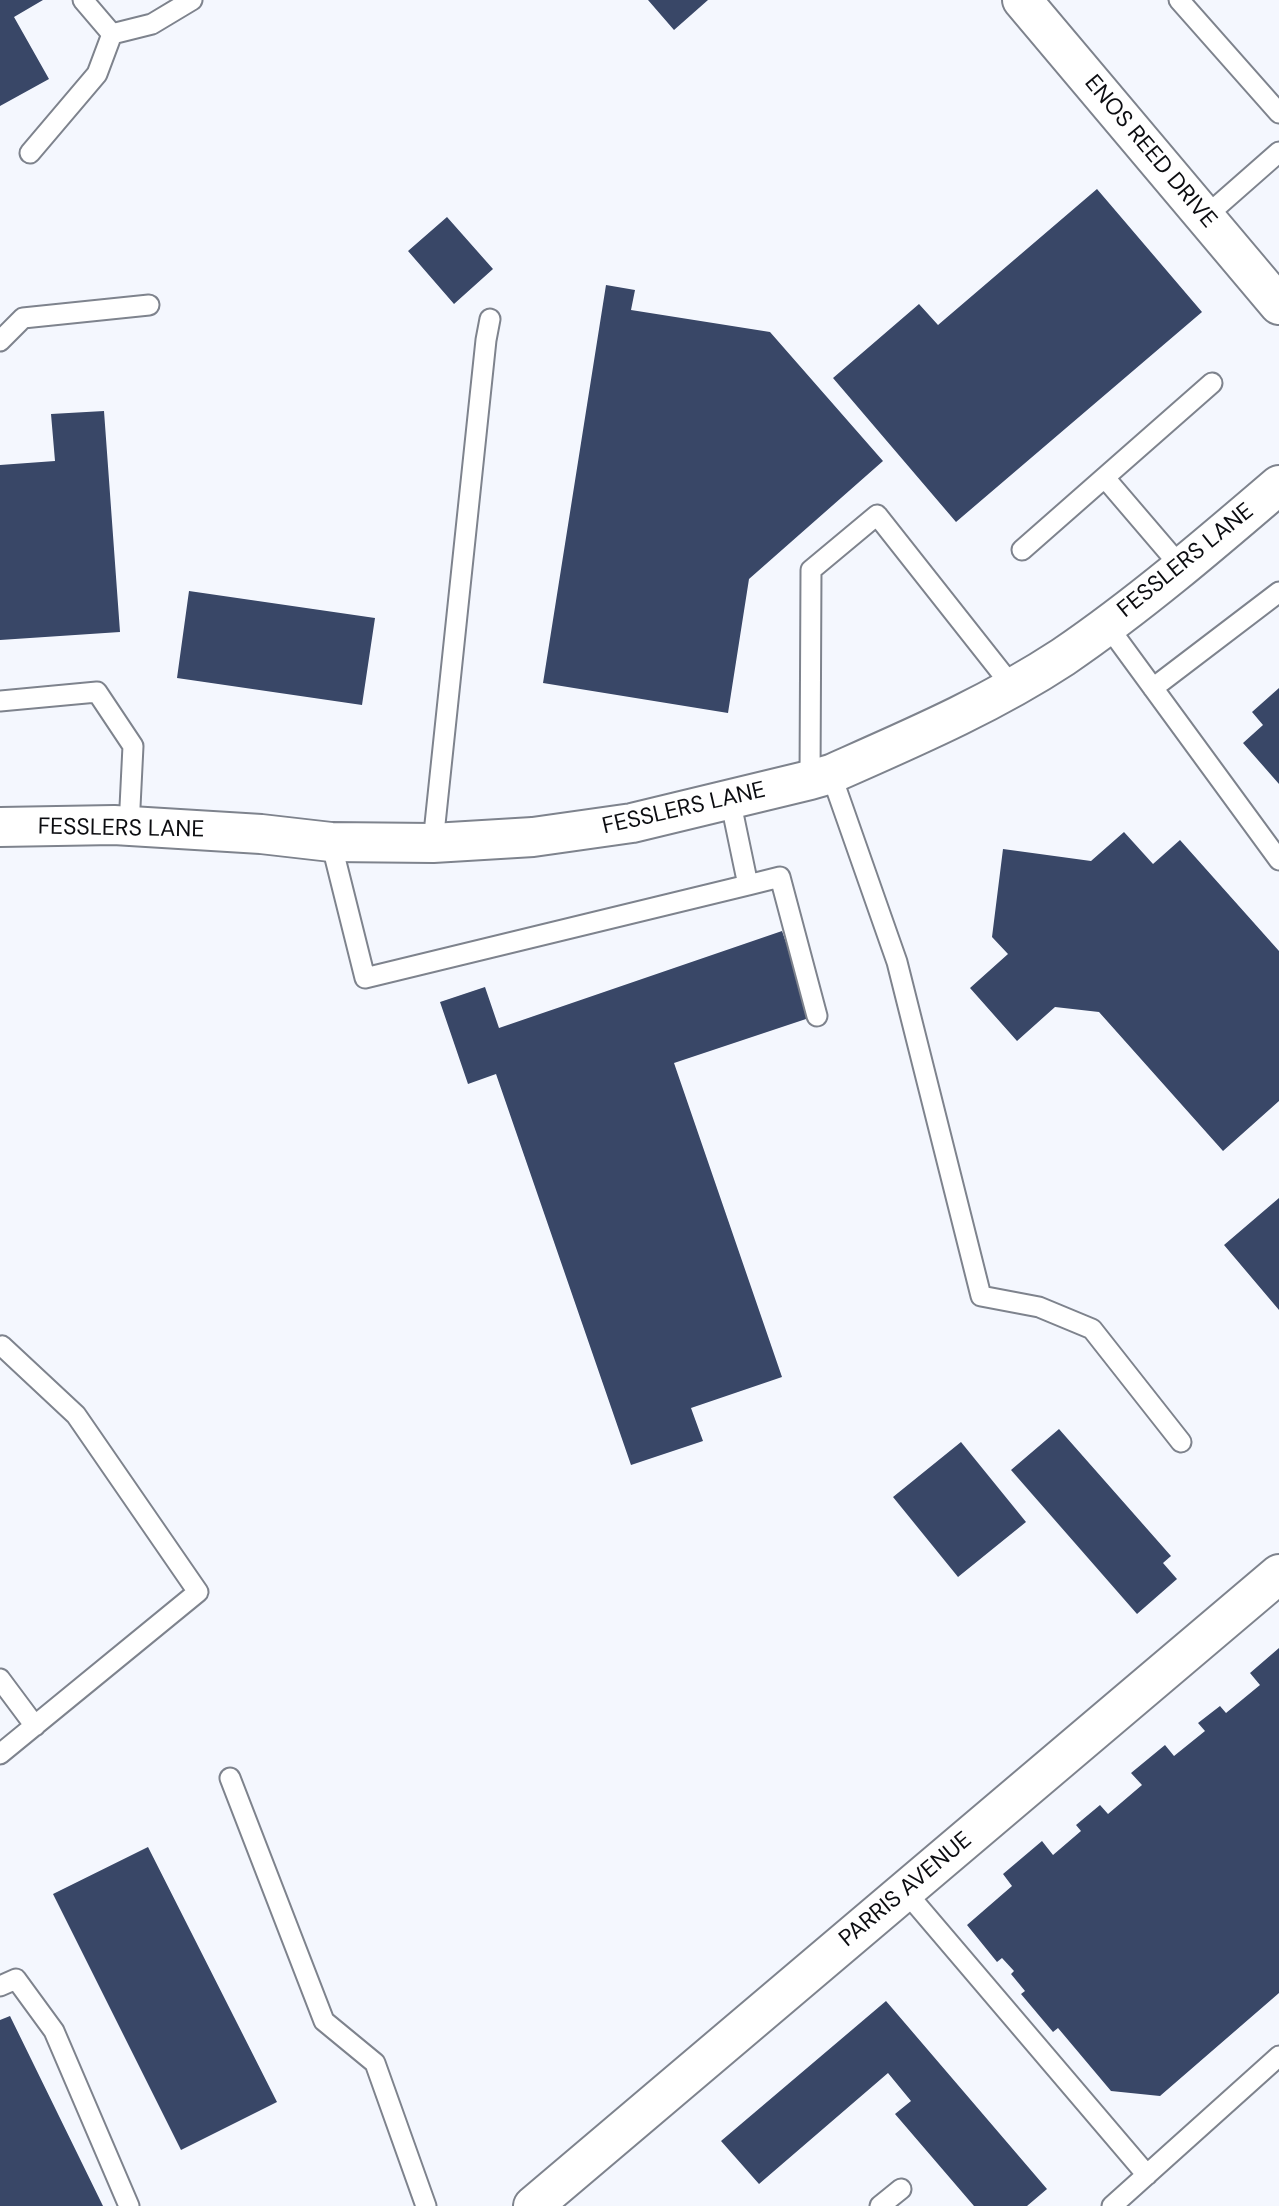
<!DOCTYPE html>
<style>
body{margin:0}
canvas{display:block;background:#f4f7fe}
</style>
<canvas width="1279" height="2206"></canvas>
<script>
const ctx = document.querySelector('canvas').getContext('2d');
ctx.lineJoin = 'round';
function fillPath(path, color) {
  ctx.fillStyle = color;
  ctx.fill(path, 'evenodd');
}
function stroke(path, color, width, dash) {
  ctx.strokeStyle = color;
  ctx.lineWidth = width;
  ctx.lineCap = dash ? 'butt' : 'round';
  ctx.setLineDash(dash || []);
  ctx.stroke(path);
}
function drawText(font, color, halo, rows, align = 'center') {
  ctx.font = font + ' "DM Sans",sans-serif';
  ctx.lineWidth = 7;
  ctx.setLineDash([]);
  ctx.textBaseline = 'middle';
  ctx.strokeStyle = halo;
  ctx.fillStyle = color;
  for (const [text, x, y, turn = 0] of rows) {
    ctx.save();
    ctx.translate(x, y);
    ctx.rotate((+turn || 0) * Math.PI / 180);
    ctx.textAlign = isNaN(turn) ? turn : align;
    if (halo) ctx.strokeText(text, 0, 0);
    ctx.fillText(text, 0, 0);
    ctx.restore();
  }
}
fillPath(new Path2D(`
 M0 0H43L14 17 49 79 0 106Z
 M648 0H708L674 30Z
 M1097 189 1202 312 956 522 833 378 919 304 938 325Z
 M447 217 493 269 454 304 408 251Z
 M606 285 635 290 631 310 770 332 883 461 749 579 728 713 543 683Z
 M104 411 120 632 0 640V465L55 461 51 414Z
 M189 591 375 618 362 705 177 678Z
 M1279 688V784L1243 743 1263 725 1252 712Z
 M1124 832 1153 864 1180 840 1279 951V1101L1223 1151 1099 1012 1055 1007 1017 1041 970 988 1008 954 992 937 1003 849 1091 861Z
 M782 931 812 1017 674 1063 782 1377 691 1408 703 1441 631 1465 496 1074 468 1084 440 1002 485 987 499 1028Z
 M1279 1198V1310L1224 1245Z
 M1059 1429 1171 1556 1163 1563 1177 1579 1137 1614 1011 1470Z
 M961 1442 1026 1522 958 1577 893 1497Z
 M1279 1648V1993L1160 2096 1111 2091 1058 2028 1053 2032 1021 1994 1025 1991 1011 1974 1014 1971 1002 1958 997 1962 967 1925 1012 1886 1003 1874 1042 1841 1053 1855 1081 1831 1076 1825 1100 1805 1108 1814 1142 1785 1131 1773 1165 1745 1174 1756 1205 1731 1198 1723 1220 1706 1226 1713 1260 1685 1250 1673Z
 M148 1847 277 2102 181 2150 53 1894Z
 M886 2001 1047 2189 1027 2206H974L895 2114 911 2101 888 2073 759 2184 721 2141Z
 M10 2016 103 2206H0V2020Z`), '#394767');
const service = new Path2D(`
 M83 0 112 34 152 24 192 0
 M1179 0 1279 113
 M30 153 97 74 112 34
 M1205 217 1279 152
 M0 341 23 318 149 305
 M1105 478 1182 568
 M1022 550 1212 383
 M1107 625 1279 860
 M1153 688 1279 592
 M0 701 97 692 133 746 129 827
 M831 774 897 962 981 1296 1039 1307 1092 1329 1181 1442
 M810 780 811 570 877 515 1012 686
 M331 842 365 978 748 885 730 799
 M433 843 486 340 490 319
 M748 885 780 877 817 1016
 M0 1347 2 1346 76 1415 198 1592 0 1754
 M0 1679 35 1726
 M230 1778 324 2021 375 2063 426 2206
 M905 1891 1147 2175
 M0 1986 16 1979 54 2031 129 2206
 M880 2206 901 2189
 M1112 2206 1279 2056`);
const minor = new Path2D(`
 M1022 0 1279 305
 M0 827 114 825 261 834 331 842 433 843 533 837 632 823 810 780 831 774C910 739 990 705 1063 657 1139 605 1209 545 1279 485
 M533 2206 1279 1574`);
stroke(service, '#7e838d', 23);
stroke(minor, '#7e838d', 42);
stroke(service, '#fff', 19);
stroke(minor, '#fff', 38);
drawText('23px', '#0c0d11', '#fff', [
 ["ENOS REED DRIVE",1150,152,50],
 ["FESSLERS LANE",1186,561,-39],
 ["FESSLERS LANE",684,809,-13],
 ["FESSLERS LANE",121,829,1],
 ["PARRIS AVENUE",906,1890,-40]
]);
</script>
